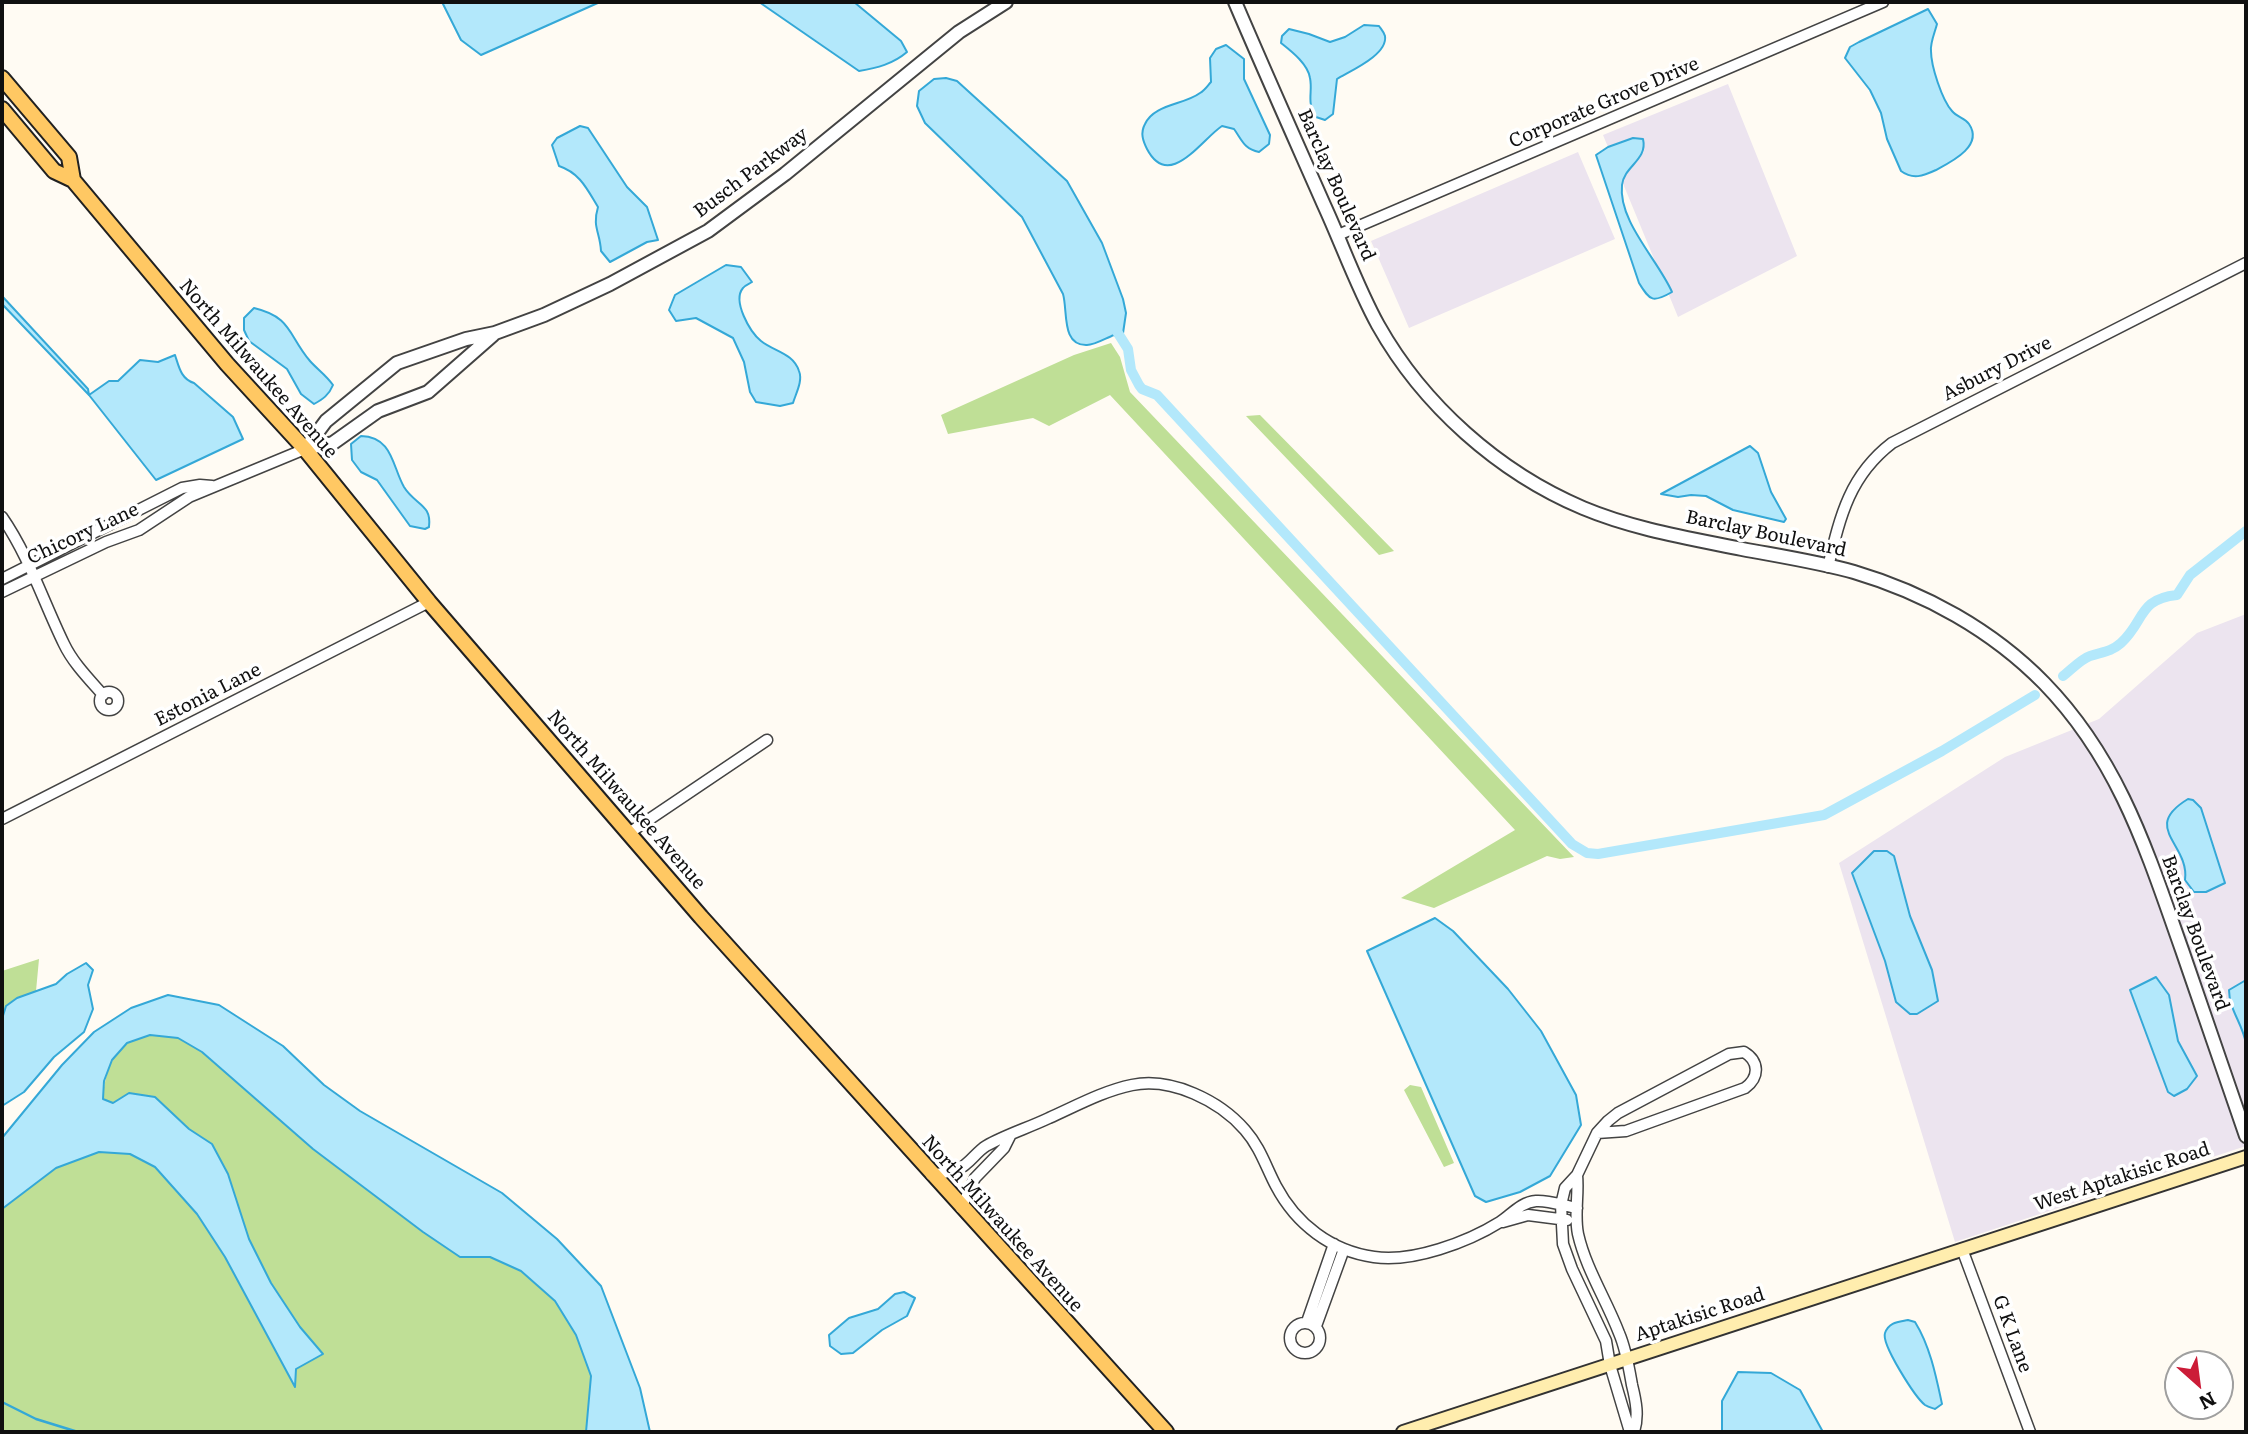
<!DOCTYPE html>
<style>
body{margin:0}
#map{position:relative;width:2248px;height:1434px;overflow:hidden;background:#fffbf3;font-family:Literata,serif}
canvas{display:block}
.frame{position:absolute;inset:0;border:4px solid #101010;pointer-events:none}
.north{position:absolute;left:2164px;top:1350px;width:70px;height:70px;box-sizing:border-box;background:#fff;border:2px solid #9f9f9f;border-radius:50%;rotate:152deg;font-size:19px;font-weight:700;line-height:28px;text-align:center;color:#101010}
.north::after{content:'';display:block;margin:auto;width:24px;height:32px;background:#cc1c38;clip-path:polygon(50% 0,100% 100%,50% 72%,0 100%)}
</style>
<div id="map">
<canvas width="2248" height="1434"></canvas>
<div class="frame"></div>
<div class="north">N</div>
</div>
<script>
const ctx = document.querySelector('canvas').getContext('2d');
ctx.lineJoin = 'round';
function fillPath(path, color) {
  ctx.fillStyle = color;
  ctx.fill(path, 'evenodd');
}
function stroke(path, color, width, dash) {
  ctx.strokeStyle = color;
  ctx.lineWidth = width;
  ctx.lineCap = dash ? 'butt' : 'round';
  ctx.setLineDash(dash || []);
  ctx.stroke(path);
}
function drawText(font, color, halo, rows, align = 'center') {
  ctx.font = font + ' Literata,serif';
  ctx.lineWidth = 7;
  ctx.setLineDash([]);
  ctx.textBaseline = 'middle';
  ctx.strokeStyle = halo;
  ctx.fillStyle = color;
  for (const [text, x, y, turn = 0] of rows) {
    ctx.save();
    ctx.translate(x, y);
    ctx.rotate((+turn || 0) * Math.PI / 180);
    ctx.textAlign = isNaN(turn) ? turn : align;
    if (halo) ctx.strokeText(text, 0, 0);
    ctx.fillText(text, 0, 0);
    ctx.restore();
  }
}
fillPath(new Path2D(`
 M1728 84 1797 256 1678 317 1603 135Z
 M1578 152 1615 239 1409 328 1371 241Z
 M2246 614V1146L1955 1242 1839 863 2005 757 2099 719 2197 633Z`), '#ece4ef');
fillPath(new Path2D(`
 M1111 343 1120 357 1130 392 1574 857 1560 859 1547 856 1434 908 1401 898 1515 830 1110 395 1049 426 1033 418 948 434 941 415 1074 355Z
 M1260 415 1394 551 1379 555 1246 416Z
 M39 959 36 991C18 997 7 1001 2 1019V971Z
 M149 1035 178 1038 203 1052 313 1149 423 1232 460 1257H490L521 1271 555 1301 576 1335 591 1376 586 1432H2V1209L56 1168 99 1152 130 1154 155 1167 197 1214 225 1257 295 1385 296 1369 322 1354 300 1327 271 1283 249 1239 228 1174 212 1144 189 1129 155 1097 129 1093 114 1103 103 1099C104 1079 110 1055 128 1043 134 1039 143 1037 149 1035Z
 M1410 1085 1421 1087 1454 1163 1444 1167 1404 1090Z`), '#bfdf96');
const water = new Path2D(`
 M442 2H600L481 55 461 40Z
 M759 2H854L901 41 907 52C893 64 877 68 859 71Z
 M1928 9 1937 24C1935 32 1930 43 1931 51 1931 66 1942 100 1952 111 1957 117 1965 118 1969 124 1984 146 1951 162 1936 170 1923 176 1913 180 1901 171L1887 139 1881 113 1870 90 1845 58 1850 47 1859 42Z
 M1364 25 1379 26C1381 29 1384 32 1385 36 1388 55 1350 71 1337 79L1333 114 1325 120 1316 117C1306 101 1313 93 1310 78 1308 64 1291 51 1281 43L1282 36 1289 29 1309 34 1330 42 1345 37Z
 M1226 45 1244 59V79L1270 135 1269 144 1259 152C1244 149 1242 140 1234 129L1222 126C1201 140 1169 191 1147 149 1143 141 1140 133 1145 124 1154 104 1184 105 1200 93 1205 90 1208 85 1211 82L1210 58 1216 49Z
 M946 78 957 81 1067 181 1102 243 1123 299 1126 313 1122 340 1114 335C1106 338 1095 345 1087 345 1061 346 1068 311 1063 294L1022 217 925 123 917 106 919 91 934 79Z
 M580 126 588 128 627 187 647 207 658 240 647 242 610 262 601 251C600 232 592 227 598 207 587 189 580 173 559 166L552 145 557 138Z
 M1633 138 1643 139C1648 160 1624 166 1622 185 1618 221 1658 260 1672 292 1653 303 1650 301 1639 283L1596 155 1608 147Z
 M726 265 741 267 752 282C749 284 745 285 743 288 732 301 750 332 761 341 775 352 793 353 799 371 803 381 796 393 793 403L780 406 756 402 750 392 744 362 733 338 696 318 676 321 669 310 675 295Z
 M2 296 88 389 89 395 109 381H118L140 360 158 362 175 355C179 367 181 379 194 383L233 417 243 439 156 480 89 395 2 304Z
 M254 308C292 317 288 335 310 361 317 369 326 375 333 385 329 395 323 399 314 404L301 394 287 369 249 341 244 330V318Z
 M361 436C393 437 392 466 404 487 415 505 432 504 429 527L425 529 410 526 377 480 361 472 352 460 351 444Z
 M1750 446 1758 453 1771 492 1786 519 1784 522 1733 510 1706 496 1691 495 1678 497 1661 494Z
 M2188 799 2193 800 2201 808 2225 883 2206 892H2194L2185 880C2190 844 2140 828 2188 799Z
 M1874 851H1887L1894 856 1910 916 1932 970 1938 1001 1917 1014H1910L1896 1002 1885 961 1852 873Z
 M1435 918 1453 931 1508 989 1541 1031 1576 1095 1581 1125 1550 1176 1520 1192 1486 1202 1475 1196 1367 951Z
 M86 963 93 970 88 985 93 1009 84 1032 54 1057 24 1092 2 1106V1019L6 1006 17 998 56 984 67 974Z
 M2156 977 2169 995 2178 1041 2197 1076 2187 1089 2174 1096 2168 1092 2130 990Z
 M2246 980V1044C2243 1024 2229 1010 2229 990Z
 M168 995 219 1005 283 1046 324 1085 360 1111 502 1193 557 1239 601 1286 640 1388 650 1432H586L591 1376 576 1335 555 1301 521 1271 490 1257H460L423 1232 313 1149 202 1052 178 1038 150 1035 127 1043 112 1060 104 1081 103 1099 113 1103 129 1093 155 1097 189 1129 212 1144 228 1174 249 1239 271 1283 300 1327 323 1354 296 1369 295 1387 225 1257 197 1214 155 1167 130 1154 99 1152 56 1168 2 1209V1138L62 1065 94 1032 131 1008Z
 M904 1292 915 1298 907 1316 882 1330 853 1353 841 1354 830 1346 829 1335 849 1318 878 1309 895 1294Z
 M1908 1320 1915 1322C1930 1346 1936 1376 1942 1404L1935 1409C1932 1408 1928 1407 1925 1405 1915 1397 1881 1344 1885 1333 1889 1322 1898 1322 1908 1320Z
 M1738 1372 1771 1373 1800 1390 1823 1432H1722V1401Z`);
fillPath(water, '#b3e8fb');
stroke(water, '#34a8d7', 2);
stroke(new Path2D(`
 M2 1402 36 1419 78 1432`), '#34a8d7', 2.5);
stroke(new Path2D(`
 M1116 330 1128 349 1131 370 1139 385 1142 389 1157 395 1572 844 1587 853 1598 854 1824 815 1942 751 2035 695
 M2063 676C2071 670 2081 659 2090 656 2102 652 2111 652 2121 643 2145 621 2138 599 2177 595L2190 575 2246 531`), '#b3e8fb', 10);
const minor = new Path2D(`
 M1338 235 1883 2
 M2 517C29 556 43 601 64 644 73 663 89 679 103 695
 M1828 567C1840 517 1849 476 1892 443L2246 263
 M2 579 182 488 200 485 212 486
 M2 592 106 542 139 530 189 497 305 449
 M100 701a9 9 0 1 1 18 0a9 9 0 1 1-18 0Z
 M2 819 429 602
 M629 833 767 740
 M1597 1133 1626 1131 1745 1088C1760 1077 1759 1061 1744 1052L1729 1054 1618 1113 1608 1121 1597 1133 1577 1175 1565 1188 1561 1205 1563 1244 1572 1269 1606 1341 1610 1365 1630 1432
 M931 1175C940 1173 950 1173 957 1170 969 1165 976 1152 986 1146 1005 1135 1028 1128 1049 1118 1076 1106 1103 1091 1132 1085 1172 1077 1220 1101 1245 1130 1260 1147 1266 1167 1276 1186 1296 1224 1331 1251 1374 1257 1412 1263 1468 1242 1500 1222 1511 1215 1521 1202 1536 1201 1549 1200 1564 1206 1577 1208
 M1577 1175C1579 1195 1574 1215 1578 1234 1586 1269 1606 1299 1619 1333 1626 1349 1629 1368 1632 1385 1636 1401 1639 1416 1634 1432
 M961 1208 975 1178 1004 1148 1010 1136
 M1503 1222 1528 1215 1567 1220
 M1962 1249 2030 1432
 M1307 1322 1334 1244
 M1290 1338a15 15 0 1 1 30 0a15 15 0 1 1-30 0Z
 M1316 1326 1344 1249`);
const tertiary = new Path2D(`
 M1235 2C1264 70 1294 137 1324 205 1342 244 1357 287 1378 325 1423 405 1498 472 1583 508 1633 529 1688 538 1742 549 1779 556 1818 562 1854 572 1925 593 1992 630 2044 683 2119 760 2147 851 2182 950 2203 1012 2225 1074 2246 1136
 M305 449 326 421 397 363 466 339 495 333 544 315 610 284 708 231 785 174 959 32 1006 2
 M305 449 333 443 378 411 428 392 493 335`);
const secondary = new Path2D(`
 M1403 1432 2246 1157`);
const primary = new Path2D(`
 M2 78 69 157 73 180
 M2 109 54 171 73 180 227 364 305 449 429 602 701 917 1166 1432`);
stroke(minor, '#434343', 13);
stroke(tertiary, '#434343', 16);
stroke(secondary, '#323232', 16);
stroke(primary, '#212121', 18);
stroke(minor, '#fff', 10);
stroke(tertiary, '#fff', 12);
stroke(secondary, '#ffedae', 12);
stroke(primary, '#ffc863', 14);
drawText('19px', '#101010', '#fff', [
 ["Corporate Grove Drive",1604,103,-23],
 ["Busch Parkway",751,173,-37],
 ["Barclay Boulevard",1336,185,66],
 ["North Milwaukee Avenue",258,369,49],
 ["Asbury Drive",1997,369,-27],
 ["Chicory Lane",83,534,-25],
 ["Barclay Boulevard",1766,534,12],
 ["Estonia Lane",208,695,-27],
 ["North Milwaukee Avenue",626,800,49],
 ["Barclay Boulevard",2195,933,70],
 ["West Aptakisic Road",2122,1177,-18],
 ["North Milwaukee Avenue",1002,1224,48],
 ["Aptakisic Road",1700,1315,-18],
 ["G K Lane",2012,1334,70]
]);
</script>
